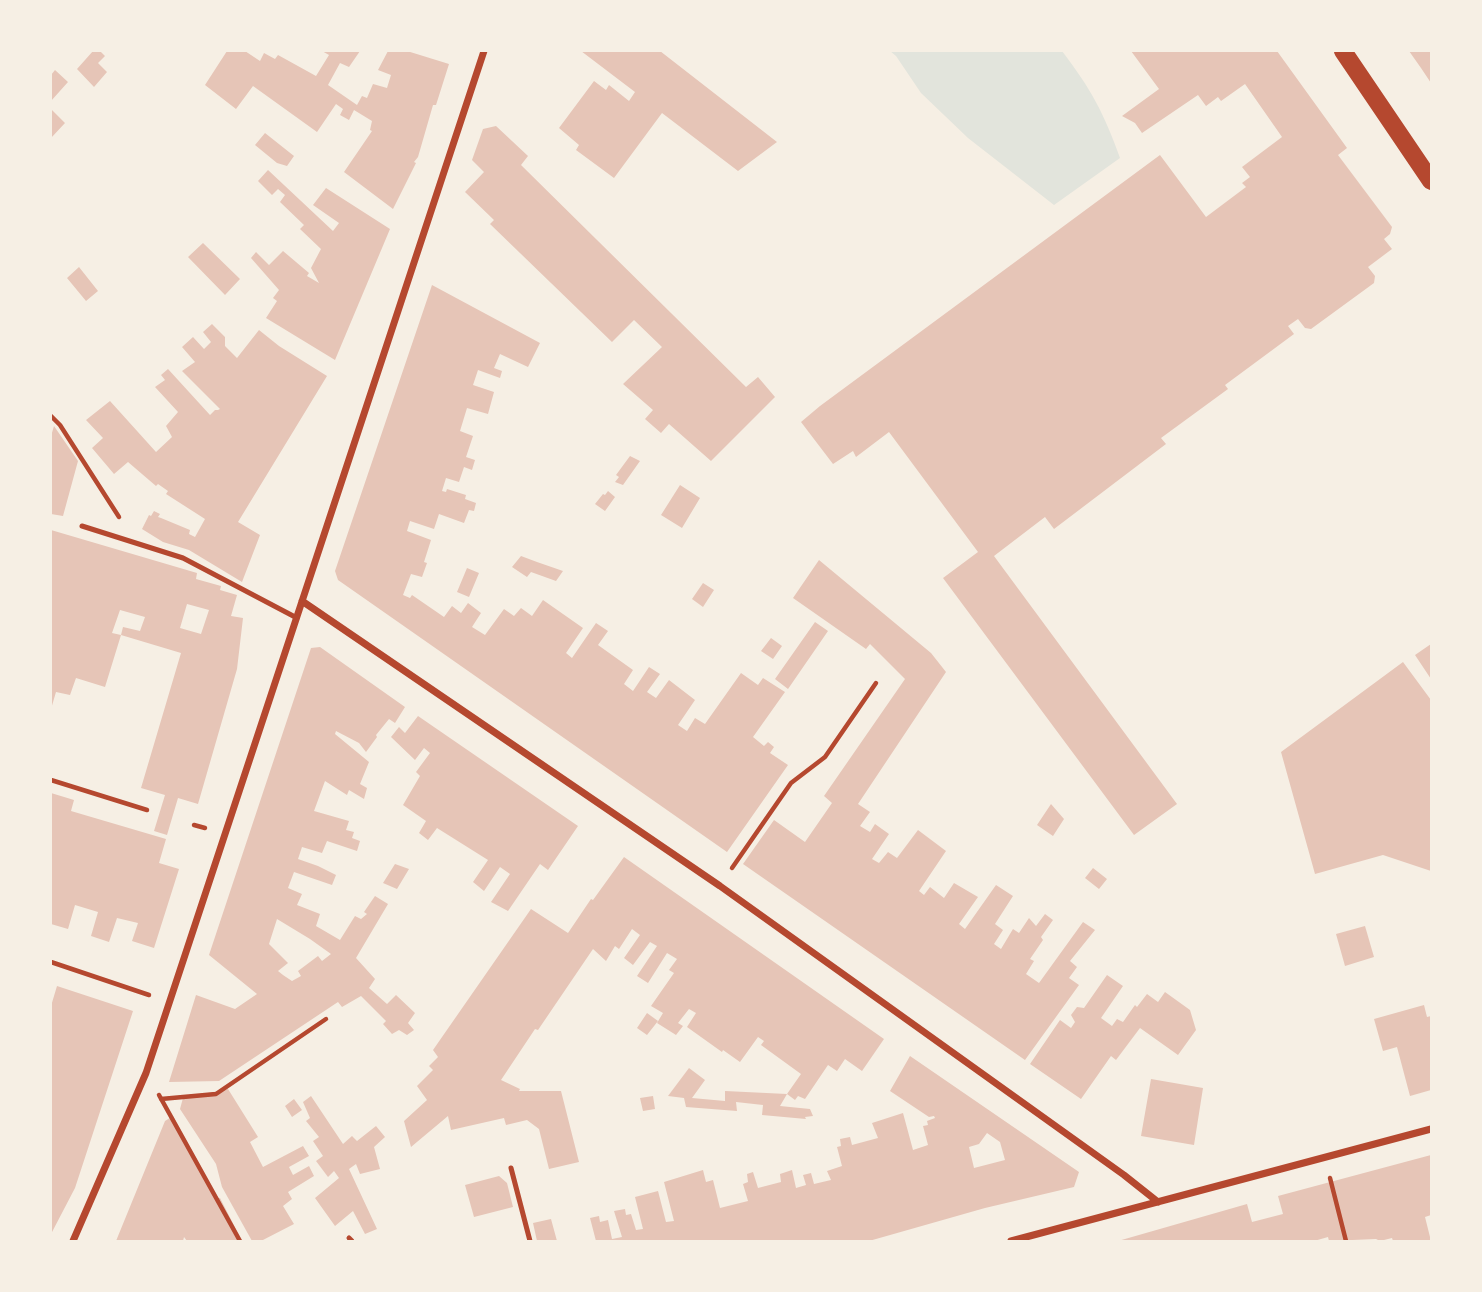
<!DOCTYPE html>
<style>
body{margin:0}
#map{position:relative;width:1482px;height:1292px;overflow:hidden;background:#f6efe4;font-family:Merriweather,serif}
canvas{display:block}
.frame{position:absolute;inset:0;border:52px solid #f6efe4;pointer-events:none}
</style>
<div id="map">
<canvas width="1482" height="1292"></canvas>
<div class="frame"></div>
</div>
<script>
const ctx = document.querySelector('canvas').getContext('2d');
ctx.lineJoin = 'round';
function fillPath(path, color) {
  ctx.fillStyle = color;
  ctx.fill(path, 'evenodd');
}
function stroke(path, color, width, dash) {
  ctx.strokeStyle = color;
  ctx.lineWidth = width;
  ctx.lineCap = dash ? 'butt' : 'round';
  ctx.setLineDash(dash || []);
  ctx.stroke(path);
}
fillPath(new Path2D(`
 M890 51H1062C1091 89 1104 113 1120 158L1054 205 968 138 921 93 896 56Z`), '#e2e4dc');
fillPath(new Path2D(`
 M93 51H100L105 56 98 63 107 72 94 87 77 69Z
 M227 51H245L260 61 264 53 275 59 278 55 316 76 329 55 322 51H360L349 67 340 63 328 85 357 105 362 96 367 98 373 84 387 88 391 75 378 70 388 51H407L449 64 436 105H433L418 157 414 162 416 163 393 209 344 172 372 131 370 130 372 121 354 110 349 120 340 115 343 109 336 104 317 132 253 86 236 109 205 85Z
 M581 51H660L777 142 738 171 662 113 614 178 576 150 579 145 559 128 594 81 606 90 609 85 629 101 635 92Z
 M1131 51H1277L1347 148 1338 155 1392 227 1390 234 1384 239 1392 249 1368 267 1375 276 1374 283 1311 329 1305 328 1298 319 1288 326 1294 334 1225 385 1228 389 1161 438 1166 444 1054 529 1045 517 994 556 1177 804 1134 835 943 578 978 552 889 432 856 457 853 451 833 464 801 422 820 406 1160 155 1206 217 1246 187 1242 183 1250 177 1242 167 1282 137 1245 84 1221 101 1218 97 1206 106 1198 95 1142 133 1135 123 1122 116 1159 89Z
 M1409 51H1431V83L1421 68Z
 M55 70 68 82 51 101V75Z
 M51 109 65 123 51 138Z
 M496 126 528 156 521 165 746 387 758 377 775 397 711 461 669 424 661 433 645 419 653 410 623 384 662 347 634 320 612 342 490 224 494 220 465 192 484 172 472 160 483 129Z
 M265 133 294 156 287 166 277 163 255 145Z
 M268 170 333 231 339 223 313 205 326 188 390 229 335 360 266 318 277 301 273 298 279 290 251 258 256 252 269 265 283 251 309 273 307 276 319 283 311 268 321 249 300 229 304 225 280 202 285 195 278 189 272 195 258 181Z
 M203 243 240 279 225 295 188 257Z
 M79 267 98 291 86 301 67 278Z
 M432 285 540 343 528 367 500 354 494 368 502 371 500 378 478 370 473 385 494 392 488 414 467 408 460 431 473 436 466 457 475 460 472 470 464 467 459 482 446 478 442 491 446 492 447 489 466 495 465 499 476 503 474 511 469 510 464 523 439 514 434 529 410 521 407 531 431 540 424 562 427 563 422 577 411 574 403 595 410 598 412 595 444 617 452 606 461 613 468 603 481 613 472 627 485 635 504 609 514 616 521 608 532 616 543 600 583 628 566 653 572 658 596 623 608 631 598 645 633 670 624 684 633 691 649 667 660 674 647 692 656 698 669 680 695 700 678 725 687 731 695 718 705 724 741 673 758 685 763 678 785 692 753 737 764 746 768 742 774 747 770 753 788 765 727 852 338 580 335 571Z
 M212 324 225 337V346L237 358 259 330 279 346 327 376 238 522 260 535 242 582 189 550 163 542 142 529 149 515 151 516 154 511 160 514 158 517 161 518 190 530 189 534 195 537 205 519 166 494 168 491 158 484 156 486 128 462 114 474 92 448 103 438 86 420 110 401 156 452 172 437 166 426 178 412 155 387 165 380 161 375 168 369 210 415 215 410H218L220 409 182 371 195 362 182 347 193 337 204 349 211 342 203 332Z
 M54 426 78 461 63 516 51 514V436Z
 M630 456 640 461 623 485 615 482 619 477 616 475Z
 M680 485 700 498 682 528 661 515Z
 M608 491 615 497 605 511 595 504 603 494 605 495Z
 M51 530 197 573 196 579 221 586 220 590 237 595 231 616 243 618 237 669 198 804 178 798 167 835 154 831 165 795 141 788 181 653 121 635 123 627 140 631 145 617 120 610 112 633 121 635 105 687 76 678 70 695 56 692 51 709ZM187 604 209 610 201 634 180 628Z
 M521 556 537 562 563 571 556 581 531 572 527 577 512 567Z
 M819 560 931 653 946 672 858 804 870 812 860 826 870 832 875 824 889 834 872 859 879 863 888 852 897 858 918 830 946 851 919 891 924 895 930 887 944 898 954 883 978 897 959 924 965 929 996 885 1013 896 995 924 1003 930 994 944 1001 949 1013 929 1019 933 1029 918 1036 926 1045 914 1053 920 1041 937 1043 940 1030 959 1034 961 1026 974 1039 983 1083 922 1095 930 1070 961 1077 967 1069 978 1079 985 1025 1060 743 864 774 820 805 842 832 803 824 796 905 679 870 644 866 649 793 598Z
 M467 568 479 573 469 597 457 592Z
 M703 583 714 590 703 607 692 599Z
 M815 622 828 631 788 689 775 679Z
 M771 638 782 646 773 659 761 651Z
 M1431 644V679L1415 655Z
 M320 647 405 707 395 723 389 719 376 735 377 737 366 752 359 743 336 731 335 734 369 762 360 784 367 788 364 799 349 790 347 795 325 781 314 811 349 821 346 830 354 832 352 838 360 841 357 851 327 841 322 853 302 847 298 859 318 866 336 875 332 885 294 872 288 888 302 894 297 905 320 914 316 926 340 940 355 916 361 919 367 914 364 912 375 896 388 904 356 958 375 979 369 988 387 1004 396 995 415 1013 408 1023 414 1030 407 1035 399 1030 392 1034 383 1024 386 1021 361 996 342 1007 338 1002 219 1081 169 1082 196 995 235 1009 257 994 209 955 311 648ZM277 919 310 939 331 954 322 961 318 956 298 971 301 976 292 981 283 975 278 971 288 963 269 944Z
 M1403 662 1431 700V871L1383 855 1315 874 1281 752Z
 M418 716 578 826 548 870 540 864 508 911 491 902 510 874 500 867 484 891 473 882 488 860 437 828 428 840 419 833 426 821 403 805 420 776 416 772 430 753 424 748 415 760 391 737 399 727 405 733Z
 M51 793 74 800 71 811 166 839 159 863 179 869 154 948 132 941 138 923 117 918 109 942 91 936 98 912 75 905 68 929 51 924Z
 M1051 804 1064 819 1053 836 1037 825Z
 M624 857 884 1039 862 1071 845 1059 837 1071 828 1065 805 1099 798 1096 795 1100 787 1094 801 1074 761 1045 764 1041 758 1037 740 1062 723 1050 722 1052 687 1027 696 1013 689 1009 678 1023 683 1026 676 1035 657 1023 663 1013 651 1006 674 973 669 970 677 959 667 953 648 983 637 976 657 946 650 942 633 965 624 958 640 935 632 929 619 949 615 946 606 961 593 949 538 1030 535 1029 501 1080 520 1089 519 1091H561L579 1162 549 1169 539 1129 527 1120 506 1125 504 1118 451 1130 448 1116 411 1147 404 1121 427 1100 417 1086 433 1070 429 1066 438 1057 433 1050 531 909 568 933 591 899 593 900Z
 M395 864 409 869 397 889 383 883Z
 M1093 868 1107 879 1099 889 1085 878Z
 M1365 926 1374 957 1345 966 1336 934Z
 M1107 975 1123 986 1101 1018 1112 1026 1117 1019 1123 1022 1135 1005 1137 1007 1147 994 1158 1002 1165 992 1190 1010 1196 1030 1178 1055 1140 1028 1116 1060 1111 1056 1081 1099 1030 1064 1060 1020 1071 1028 1075 1022 1071 1015 1077 1007 1084 1008Z
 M57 986 133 1011 75 1188 51 1234V1006Z
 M1424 1005 1427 1017 1431 1016V1090L1410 1096 1397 1047 1383 1051 1374 1019Z
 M647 1013 658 1021 647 1035 637 1028Z
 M910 1056 1079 1172 1074 1187 985 1208 869 1241H596L590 1218 599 1216 600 1222 608 1220 612 1239 622 1237 614 1211 625 1209 626 1215 631 1214 636 1230 643 1229 635 1197 658 1191 666 1222 674 1221 664 1182 703 1170 706 1182 713 1180 720 1208 748 1201 743 1184 748 1182 747 1174 753 1172 758 1188 781 1182 780 1174 792 1170 796 1188 806 1185 803 1175 811 1173 814 1184 831 1180 827 1171 842 1166 837 1147 841 1146 840 1139 850 1137 852 1145 878 1138 872 1123 903 1113 913 1150 928 1145 923 1126 928 1125 927 1121 935 1118 934 1116 929 1117 890 1091ZM987 1133 1000 1142 1005 1160 974 1168 969 1147 979 1144Z
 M689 1068 705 1080 692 1098 725 1101V1091L787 1094 780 1106 810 1109 813 1116 805 1117 806 1119 762 1115 763 1105 736 1102 737 1111 686 1107 684 1098 668 1096Z
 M1151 1079 1203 1088 1194 1145 1141 1136Z
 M228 1089 258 1137 250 1142 263 1167 303 1146 309 1156 289 1167 293 1175 309 1166 314 1176 288 1192 292 1199 283 1206 294 1224 261 1241H252L222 1187 216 1164 180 1109 183 1098Z
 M311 1096 343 1144 352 1136 357 1141 376 1126 385 1137 374 1147 380 1169 360 1174 356 1164 349 1169 377 1229 365 1234 353 1211 335 1226 315 1198 339 1178 334 1171 328 1177 316 1161 323 1156 313 1141 319 1137 306 1121 310 1118 303 1102Z
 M653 1096 655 1109 643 1111 640 1098Z
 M294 1099 302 1110 292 1117 285 1106Z
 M173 1116 218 1198H220L242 1241H187L184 1237 183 1241H116L165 1121Z
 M1431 1155V1215L1425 1217 1431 1241H1393L1392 1238 1380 1241 1376 1239 1329 1241 1328 1237 1314 1241H1118L1247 1204 1252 1222 1283 1214 1278 1196Z
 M499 1176 507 1183 513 1207 474 1217 465 1185Z
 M551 1219 557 1241H537L533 1223Z`), '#e6c5b7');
stroke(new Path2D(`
 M51 416 60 425 119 517
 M51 780 147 810
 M194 825 205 828
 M732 868 791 783 825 757 876 683
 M51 962 149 995
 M159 1095 240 1241
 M161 1099 216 1094 326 1019
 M1330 1178 1346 1241`), '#b5482f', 4.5);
stroke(new Path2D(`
 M82 526 183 558 297 618
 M511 1168 530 1241
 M349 1238 352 1241`), '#b5482f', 5);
stroke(new Path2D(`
 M302 601 720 886 1124 1175 1158 1202
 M73 1241 146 1073 484 51
 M1011 1241 1431 1129`), '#b5482f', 7);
stroke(new Path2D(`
 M1343 51 1431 181`), '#b5482f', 18);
</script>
